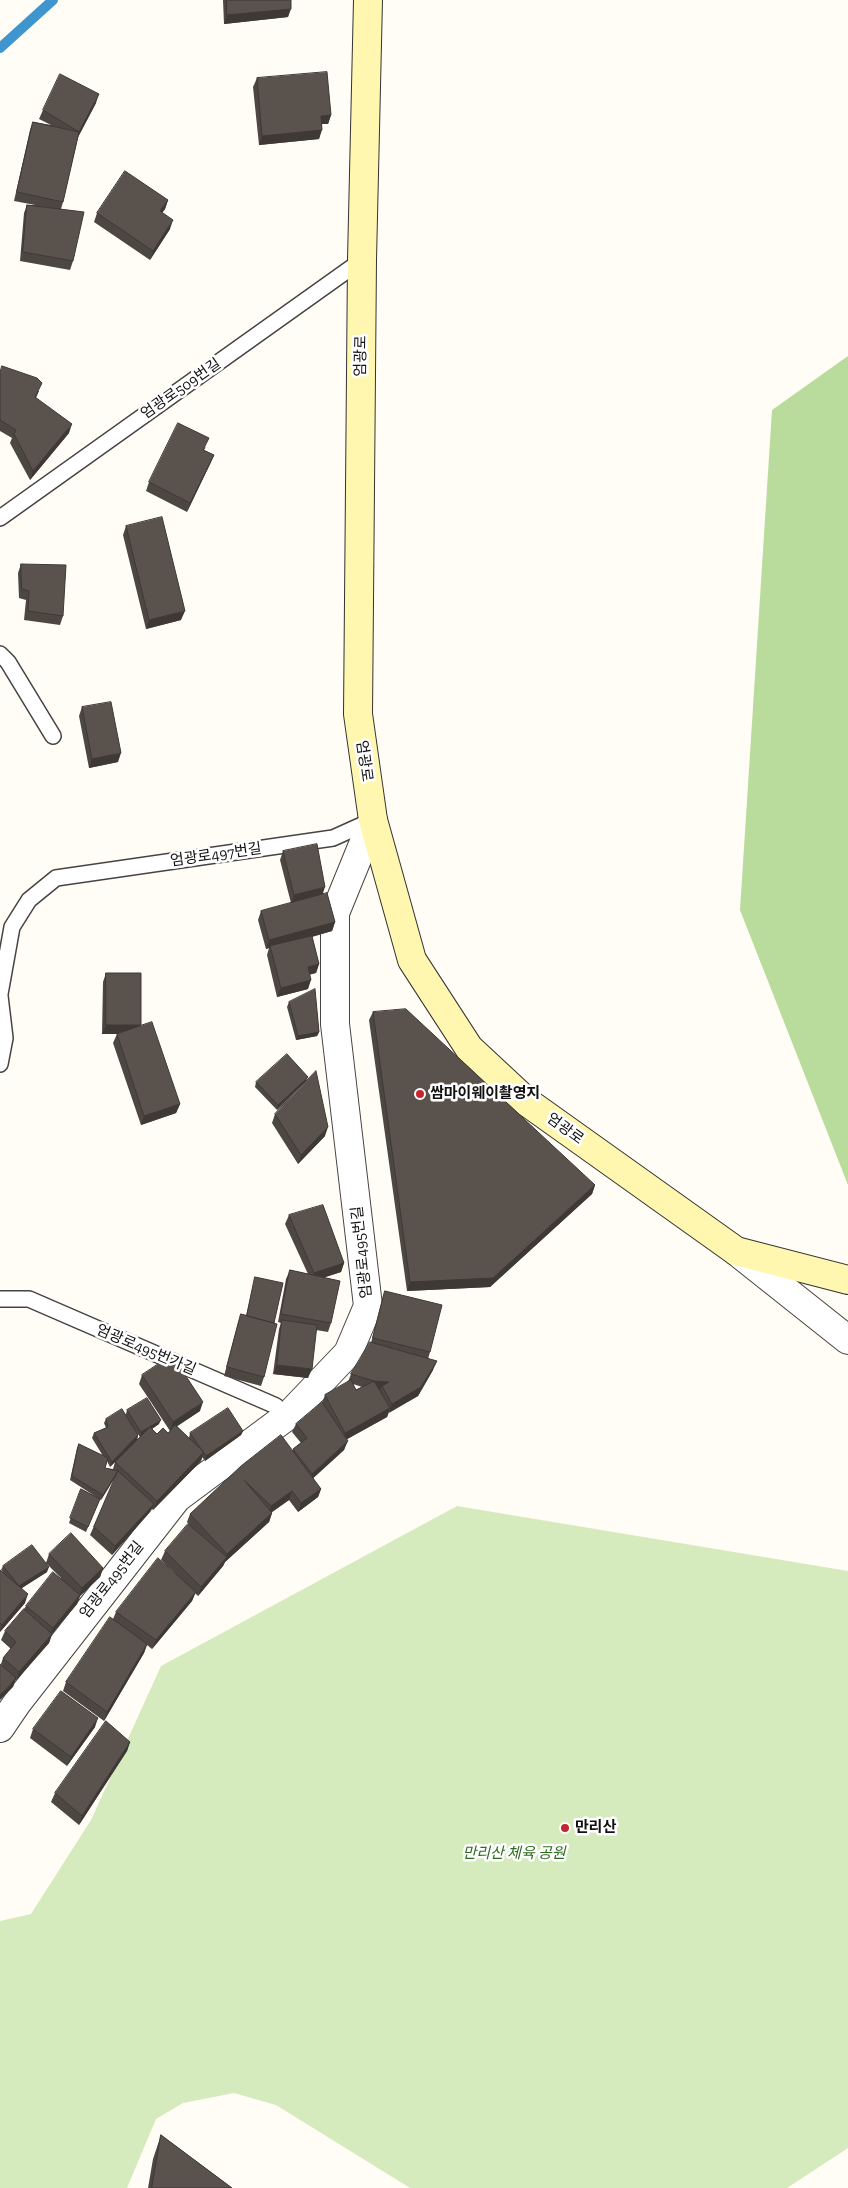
<!DOCTYPE html>
<meta charset="utf-8">
<style>
body{margin:0}
canvas{display:block;background:#fffdf5}
</style>
<canvas width="848" height="2188"></canvas>
<script>
const ctx = document.querySelector('canvas').getContext('2d');
ctx.lineJoin = 'round';
function fillPath(path, color) {
  ctx.fillStyle = color;
  ctx.fill(path, 'evenodd');
}
function stroke(path, color, width, dash) {
  ctx.strokeStyle = color;
  ctx.lineWidth = width;
  ctx.lineCap = dash ? 'butt' : 'round';
  ctx.setLineDash(dash || []);
  ctx.stroke(path);
}
function drawText(font, color, halo, rows, align = 'center') {
  ctx.font = font + ' "Zilla Slab","Noto Sans KR",serif';
  ctx.lineWidth = 5;
  ctx.setLineDash([]);
  ctx.textBaseline = 'middle';
  ctx.strokeStyle = halo;
  ctx.fillStyle = color;
  for (const [text, x, y, turn = 0] of rows) {
    ctx.save();
    ctx.translate(x, y);
    ctx.rotate((+turn || 0) * Math.PI / 180);
    ctx.textAlign = isNaN(turn) ? turn : align;
    if (halo) ctx.strokeText(text, 0, 0);
    ctx.fillText(text, 0, 0);
    ctx.restore();
  }
}
fillPath(new Path2D(`
 M457 1506 848 1571V2148L787 2188H410L276 2105 234 2093 183 2103 156 2119 127 2188H0V1921L31 1914 91 1820 161 1666Z`), '#d5ebbd');
fillPath(new Path2D(`
 M848 356V1185L740 910 772 410Z`), '#b9dc9c');
stroke(new Path2D(`
 M0 48 53 0`), '#3f96cf', 10);
const service = new Path2D(`
 M0 518 362 260
 M0 654 8 662 53 736
 M0 994 12 927 29 900 56 878 333 838 373 820
 M0 996 5 1038 0 1064
 M0 1299H29L276 1406 281 1421`);
const minor = new Path2D(`
 M736 1251 848 1340
 M0 1728 17 1703 177 1498 290 1414 348 1353 368 1306 335 1024V913L373 820`);
const secondary = new Path2D(`
 M368 0 362 260 358 714 373 820 412 960 469 1048 527 1102 736 1251 848 1280`);
stroke(service, '#444', 18);
stroke(minor, '#444', 30);
stroke(secondary, '#333', 30);
stroke(service, '#fff', 15);
stroke(minor, '#fff', 28);
stroke(secondary, '#fff6b0', 28);
fillPath(new Path2D(`
 M223 0H291L288 17 224 24Z
 M257 78 331 115 328 124H322L319 139 259 145 253 87Z
 M96 103 78 137 63 202 61 209 73 261 70 270 20 261 24 213 27 205H35L14 201 30 130 33 122 51 125 39 119 43 110Z
 M168 200 165 209 162 213 170 229 150 260 94 222 97 213Z
 M0 372 39 391 36 398 69 433 30 480 10 443 12 438 0 431Z
 M206 447 204 450 214 455 210 464 187 512 146 491 149 482Z
 M126 526 181 620 146 629 123 535Z
 M21 564 63 616 60 625 24 620 26 600 19 598 18 573Z
 M82 707 118 762 89 768 79 716Z
 M283 851 323 894 335 922 332 931 312 937 319 964 316 973 310 974 308 989 277 997 267 955 269 948 266 949 258 920 261 911 291 903 280 860Z
 M106 973 141 1026 180 1104 176 1113 141 1125 113 1043 117 1034H102L103 982Z
 M289 1002 319 1032 317 1036 296 1040 287 1007Z
 M373 1012 595 1185 592 1194 490 1287 407 1291 369 1020Z
 M306 1081 277 1110 255 1087 256 1082Z
 M275 1114 325 1136 298 1164 272 1123Z
 M289 1215 344 1263 341 1272 324 1277 331 1323 328 1332 316 1330 308 1378 273 1374 279 1329 281 1323 278 1322 286 1279 290 1270 308 1274 285 1224Z
 M255 1277 274 1323 264 1377 261 1386 224 1376 238 1323 241 1314 246 1316Z
 M385 1291 430 1352 428 1359 433 1370 418 1396 389 1412 387 1417 347 1439 344 1450 313 1478 321 1489 318 1497 298 1512 289 1500 271 1513H272L269 1522 225 1562 223 1566 198 1596 195 1593 192 1601 152 1649 147 1645 144 1653 104 1721 63 1691 66 1682 113 1619 116 1612 177 1575 161 1560 165 1551 190 1526 187 1522 190 1514 293 1451V1449L301 1443 292 1432 296 1424 322 1403 325 1395 348 1382 351 1374 371 1343 382 1300ZM353 1384 362 1387 356 1390Z
 M142 1375 200 1411 177 1426 189 1438 190 1433 243 1431 241 1435 205 1461 202 1457 201 1461 153 1510 152 1509 150 1512 112 1555 90 1535 116 1476 101 1500 70 1480 77 1448 79 1444 103 1456 92 1438 94 1433 106 1428 104 1423 106 1419 126 1414 127 1410 159 1424 152 1429 157 1434 168 1433 170 1431 139 1384ZM135 1430 140 1437 115 1462 113 1469 105 1468 107 1461 110 1467 137 1440 138 1435Z
 M81 1489 100 1499 86 1532 69 1523Z
 M49 1554 103 1568 100 1577 80 1596 77 1604 52 1634 49 1643 15 1681 13 1687 1 1664 3 1658 11 1649 1 1640 5 1631 24 1609 26 1606 61 1578 46 1563Z
 M3 1566 47 1572 22 1588 25 1603 0 1632V1571L3 1572 1 1570Z
 M95 1727 67 1766 30 1738 33 1729Z
 M130 1742 127 1751 79 1825 51 1802 55 1793Z
 M161 2135 232 2188H148L153 2159Z`), '#4d4742');
fillPath(new Path2D(`
 M291 9 288 17 224 24 227 15Z
 M99 94 96 103 76 141 79 132Z
 M331 115 328 124H318L321 116Z
 M322 130 319 139 259 145 262 136Z
 M168 200 165 209 157 220 160 211Z
 M173 220 170 229 150 260 153 251Z
 M72 424 69 433 30 480 33 471Z
 M214 455 210 464 187 512 190 503Z
 M185 611 181 620 146 629 149 620Z
 M121 753 118 762 89 768 92 759Z
 M325 887 322 896 291 904 294 895Z
 M335 922 332 931 270 948V946L269 948 266 949 269 940Z
 M319 964 316 973 305 976 308 967Z
 M311 980 308 989 277 997 281 988Z
 M106 1025H141L138 1034H102Z
 M319 1032 317 1036 296 1040 298 1036Z
 M308 1077 306 1081 277 1110 278 1105Z
 M180 1104 176 1113 141 1125 144 1116Z
 M328 1127 325 1136 298 1164 301 1155Z
 M595 1185 592 1194 490 1287 407 1291 410 1282Z
 M344 1263 341 1272 311 1282 314 1273Z
 M437 1361 433 1370 418 1396 389 1413 392 1404Z
 M277 1365 312 1369 308 1378 273 1374Z
 M374 1381 389 1382 382 1386 380 1390H371Z
 M203 1402 200 1411 170 1431 173 1422Z
 M390 1408 387 1417 342 1442 345 1433Z
 M161 1420 159 1424 140 1437 141 1432Z
 M243 1431 241 1435 205 1461 206 1456Z
 M138 1435 137 1440 110 1467 112 1462Z
 M348 1441 344 1450 309 1482 312 1474Z
 M204 1452 201 1461 153 1510 157 1501Z
 M118 1471 116 1475 101 1500 103 1495Z
 M321 1489 318 1497 298 1512 301 1503Z
 M292 1491 289 1500 267 1515 271 1506Z
 M154 1504 150 1512 112 1555 115 1546Z
 M272 1513 269 1522 225 1562 223 1566 198 1596 201 1587 225 1559 227 1554Z
 M49 1567 47 1572 17 1591 19 1586Z
 M103 1568 100 1577 80 1596 77 1604 50 1636 52 1634 49 1643 16 1681 19 1672 49 1637 53 1628 79 1596 82 1588Z
 M196 1592 192 1601 152 1649 156 1640Z
 M28 1594 25 1603 0 1632 2 1625Z
 M147 1644 144 1653 104 1721 107 1712Z
 M16 1678 13 1687 0 1700V1695Z
 M98 1718 95 1727 67 1766 71 1757Z
 M130 1742 127 1751 79 1825 82 1816Z`), '#3f3936');
const building = new Path2D(`
 M227 0H291V9L227 15Z
 M327 72 331 115 321 116 322 130 262 136 257 78Z
 M60 74 99 94 79 132 43 110Z
 M33 122 79 132 63 202 17 192Z
 M125 171 168 200 160 211 173 220 153 251 97 213Z
 M27 205 84 212 73 261 23 252Z
 M2 366 37 378 42 383 35 397 72 424 33 471 14 434 16 430 0 420V373Z
 M178 423 209 438 203 450 214 455 190 503 149 482Z
 M162 517 185 611 149 620 126 526Z
 M21 564 66 565 63 616 28 611 29 591 22 589Z
 M111 702 121 753 92 759 82 707Z
 M317 844 325 887 294 895 283 851Z
 M327 893 335 922 269 940 261 911Z
 M312 936 319 964 308 967 311 980 281 988 270 946Z
 M106 973H141V1025H106Z
 M315 989 319 1032 298 1036 289 1002Z
 M406 1009 595 1185 493 1278 410 1282 373 1012Z
 M152 1022 180 1104 144 1116 117 1034Z
 M287 1054 308 1077 278 1105 256 1082Z
 M316 1071 328 1127 301 1155 275 1114Z
 M323 1205 344 1263 314 1273 289 1215Z
 M290 1270 340 1281 331 1323 281 1314Z
 M255 1277 283 1283 274 1323 247 1316Z
 M385 1291 442 1305 430 1352 373 1338Z
 M241 1314 277 1324 264 1377 227 1367Z
 M282 1320 317 1325 312 1369 277 1365Z
 M370 1342 437 1361 421 1387 392 1404 382 1386 389 1382 374 1381 351 1374Z
 M172 1355 203 1402 173 1422 142 1375Z
 M351 1380 356 1390 374 1381 390 1408 345 1433 325 1395Z
 M147 1398 161 1420 141 1432 127 1410Z
 M322 1402 348 1441 312 1474 293 1449 307 1438 296 1424Z
 M228 1408 243 1431 206 1456 190 1433Z
 M122 1409 138 1435 112 1462 94 1433 108 1427 106 1419Z
 M175 1425 204 1452 157 1501 115 1462 150 1427 157 1434 163 1428 168 1433Z
 M281 1435 321 1489 301 1503 292 1491 271 1506 244 1480 272 1513 227 1554 190 1514 241 1466Z
 M79 1444 108 1458 105 1468 118 1471 103 1495 72 1476Z
 M118 1471 154 1504 115 1546 94 1527Z
 M81 1489 100 1499 88 1527 70 1518Z
 M188 1524 227 1557 201 1587 165 1551Z
 M71 1533 103 1568 82 1588 49 1554Z
 M32 1545 49 1567 19 1586 3 1566Z
 M158 1558 196 1592 156 1640 116 1612Z
 M0 1570 28 1594 2 1625 0 1623Z
 M53 1572 80 1595 53 1628 26 1606Z
 M24 1609 52 1634 19 1672 3 1658 16 1642 5 1631Z
 M110 1617 147 1644 107 1712 66 1682Z
 M0 1664 16 1678 0 1695Z
 M61 1691 98 1718 71 1757 33 1729Z
 M106 1721 130 1742 82 1816 55 1793Z
 M161 2135 232 2188H152Z`);
fillPath(building, '#5a524d');
stroke(building, '#3f3936', 1);
for (const [x, y, r, color] of [
 [420,1094,5,"#c4262e"],
 [565,1828,5,"#c4262e"]
]) {
  const dot = new Path2D();
  dot.arc(x, y, r, 0, 2 * Math.PI);
  ctx.fillStyle = color;
  ctx.fill(dot);
  stroke(dot, '#fff', 2);
}
drawText('15px', '#111', '#fff', [
 ["엄광로",361,356,-89],
 ["엄광로509번길",181,389,-35],
 ["엄광로",364,761,82],
 ["엄광로497번길",216,855,-8],
 ["엄광로",565,1129,36],
 ["엄광로495번길",362,1252,-96],
 ["엄광로495번가길",146,1350,23],
 ["엄광로495번길",112,1580,-52]
]);
drawText('bold 15px', '#111', '#fff', [
 ["쌈마이웨이촬영지",430,1094],
 ["만리산",575,1828]
], 'left');
drawText('italic 15px', '#2f6b1f', '#fff', [
 ["만리산 체육 공원",514,1854]
]);
</script>
